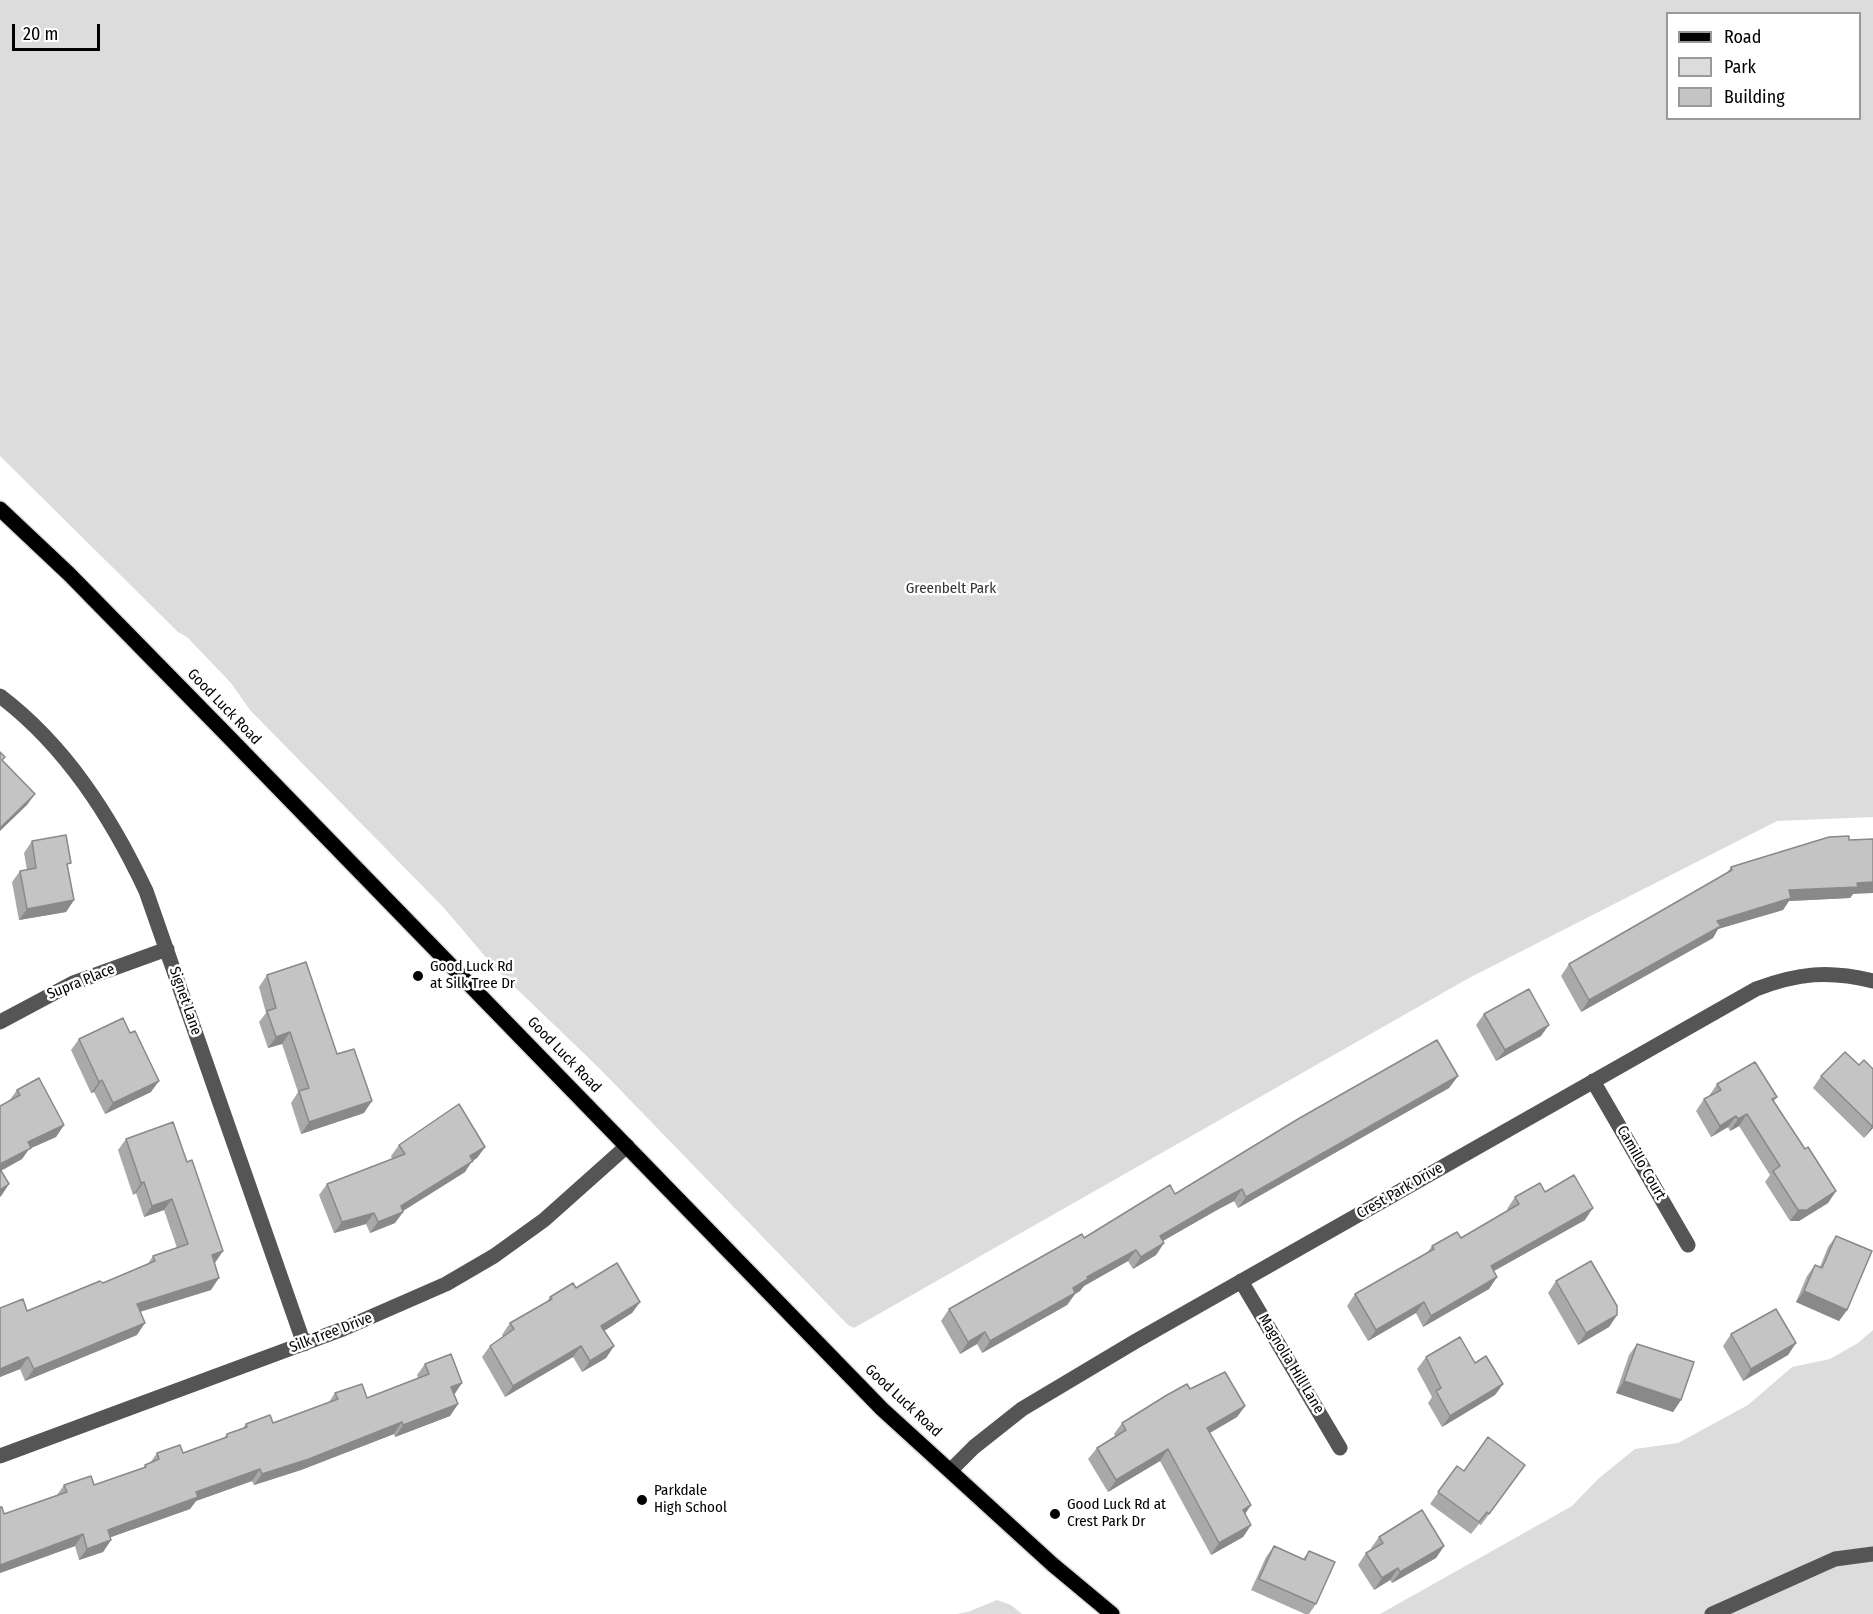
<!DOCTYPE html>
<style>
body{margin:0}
#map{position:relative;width:1873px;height:1614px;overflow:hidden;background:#fff;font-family:"Fira Sans Condensed",sans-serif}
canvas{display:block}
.legend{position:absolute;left:1666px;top:12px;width:195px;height:108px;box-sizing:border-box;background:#fff;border:2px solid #999;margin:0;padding:8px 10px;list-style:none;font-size:18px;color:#000}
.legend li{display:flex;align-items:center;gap:12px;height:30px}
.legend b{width:30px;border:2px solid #999}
.scale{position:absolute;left:12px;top:24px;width:88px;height:27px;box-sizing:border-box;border:3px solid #000;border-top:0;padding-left:8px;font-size:18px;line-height:21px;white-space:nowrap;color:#000;-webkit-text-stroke:4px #fff;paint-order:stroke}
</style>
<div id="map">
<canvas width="1873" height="1614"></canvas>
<ul class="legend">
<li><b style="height:8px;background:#000"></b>Road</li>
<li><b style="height:16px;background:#dcdcdc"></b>Park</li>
<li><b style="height:16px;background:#c4c4c4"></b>Building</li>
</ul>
<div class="scale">20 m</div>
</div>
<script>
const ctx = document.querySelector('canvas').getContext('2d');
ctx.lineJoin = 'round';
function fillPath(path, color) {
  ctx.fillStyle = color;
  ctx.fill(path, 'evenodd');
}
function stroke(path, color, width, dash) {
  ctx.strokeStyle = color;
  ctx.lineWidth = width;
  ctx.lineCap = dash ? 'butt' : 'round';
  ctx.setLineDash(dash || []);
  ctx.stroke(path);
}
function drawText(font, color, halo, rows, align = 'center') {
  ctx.font = font + ' "Fira Sans Condensed",sans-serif';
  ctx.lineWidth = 5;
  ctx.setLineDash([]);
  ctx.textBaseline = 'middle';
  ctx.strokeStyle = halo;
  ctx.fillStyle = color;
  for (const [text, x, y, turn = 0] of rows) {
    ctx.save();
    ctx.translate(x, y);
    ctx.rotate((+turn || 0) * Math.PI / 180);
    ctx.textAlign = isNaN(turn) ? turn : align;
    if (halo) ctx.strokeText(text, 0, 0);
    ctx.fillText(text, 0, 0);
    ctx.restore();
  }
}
fillPath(new Path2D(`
 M0 0H1873V817L1777 821 1469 978 854 1328 848 1325 598 1067 495 968 444 908 250 710 231 683 187 637 178 632 0 456ZM1668 14H1860V118H1668Z
 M1873 1330V1614H1380L1572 1506 1598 1479 1635 1449 1678 1443 1748 1405 1792 1367 1830 1359 1858 1343Z
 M997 1600 1011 1605 1022 1614H956L968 1612Z`), '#dcdcdc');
const major = new Path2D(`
 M0 509 69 574 221 729 882 1409 1052 1564 1112 1614`);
stroke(major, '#dbdbdb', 18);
stroke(new Path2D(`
 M0 696C66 746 111 817 146 891L304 1344
 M0 1022 73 983 167 949
 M1593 1081 1688 1245
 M1241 1281 1340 1448
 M0 1456 343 1329 446 1284 494 1256 544 1220 627 1146
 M951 1470 974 1447 1022 1409 1136 1341 1756 989C1798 973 1829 970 1873 981
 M1712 1614 1835 1559 1873 1554`), '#555', 15);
stroke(major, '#000', 15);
fillPath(new Path2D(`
 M32 841 68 868 74 900 66 912 19 920 12 882 20 871 27 870 24 853Z
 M1731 867 1853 894 1850 898 1789 901 1783 910 1718 929 1713 938 1581 1012 1561 976 1569 964 1726 874Z
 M267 975 337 1054 364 1113 301 1134 291 1103 298 1092 282 1044 268 1048 259 1022 266 1013 259 987Z
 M1484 1014 1541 1036 1496 1061 1476 1025Z
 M79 1039 151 1092 105 1114 94 1092 91 1093 71 1050Z
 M1859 1065 1873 1069V1128L1864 1138 1813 1088 1821 1076Z
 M1458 1076 1449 1088 1238 1208 1234 1201 1217 1210 1163 1241 1164 1243 1156 1255 1133 1269 1128 1261 1084 1286 1080 1291 1075 1294 1067 1305 982 1353 977 1344 960 1354 941 1321 949 1309 1084 1238 1175 1194Z
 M1717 1084 1777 1097 1774 1101 1805 1149 1836 1191 1828 1203 1799 1221H1790L1765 1182 1770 1175 1739 1126 1730 1131 1728 1127 1711 1137 1696 1111 1704 1099 1710 1096H1709Z
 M17 1090 64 1125 56 1137 29 1149 22 1159 1 1171 9 1184 1 1196 0 1106 9 1101Z
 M173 1122 214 1263 211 1290 140 1312 137 1335 25 1381 20 1369 0 1377V1308L27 1311 103 1283 147 1265 153 1256 177 1248 164 1210 144 1217 136 1193 133 1195 118 1150 126 1139Z
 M399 1145 485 1147 477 1158 472 1161 465 1172 403 1211V1212L395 1223 370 1233 366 1224 334 1233 319 1195 327 1184 392 1159 391 1156Z
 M1545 1192 1585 1220 1494 1271 1497 1277 1489 1289 1423 1327 1416 1313 1368 1341 1347 1306 1355 1294 1427 1253 1432 1246 1461 1238 1508 1210 1507 1209 1515 1197Z
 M1836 1236 1847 1310 1839 1321 1796 1302 1807 1276 1815 1265 1820 1267 1828 1247Z
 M1556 1281 1617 1315 1609 1327 1578 1345 1548 1293Z
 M576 1288 640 1302 632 1313 604 1331 614 1346 606 1358 582 1372 573 1357 505 1397 482 1357 490 1346 503 1337 502 1335 510 1323 546 1303 550 1297Z
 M1731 1334 1796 1343 1788 1355 1743 1381 1723 1346Z
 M1637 1344 1681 1400 1673 1412 1616 1393 1629 1355Z
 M1426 1357 1475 1363 1503 1384 1495 1395 1442 1427 1428 1403 1432 1397 1417 1369Z
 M425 1364 454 1394 458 1404 450 1416 395 1437 394 1434 301 1470 254 1485 252 1481 196 1501 190 1509 111 1537V1540L103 1552 79 1560 75 1546 0 1573V1507L4 1514 57 1495 64 1485H94L143 1468 145 1465 150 1463 157 1453H183L224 1438 227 1434 242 1429 246 1424 273 1423 329 1402 335 1393 367 1398 418 1378 417 1375Z
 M1190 1389 1245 1406 1237 1417 1210 1433 1251 1505 1245 1514 1251 1525 1243 1537 1211 1555 1160 1461 1108 1492 1088 1459 1097 1448 1115 1436 1114 1434 1122 1423Z
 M1525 1465 1481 1525 1479 1524 1471 1534 1430 1504 1457 1466 1464 1471Z
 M1379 1537 1444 1546 1436 1558 1392 1583 1390 1580 1374 1590 1358 1565 1366 1553 1372 1550 1371 1548Z
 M1274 1546 1303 1559 1309 1551 1316 1604 1309 1614H1305L1251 1590 1266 1557Z`), '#a9a9a9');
fillPath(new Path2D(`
 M35 794 27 805 0 831V828Z
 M1873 882V893L1853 894 1850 898 1789 901 1783 910 1718 929 1713 938 1581 1012 1589 1000 1717 921 1789 890 1857 883Z
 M74 900 66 912 19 920 27 909Z
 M1549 1025 1541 1036 1496 1061 1505 1050Z
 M290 1032 282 1044 268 1048 276 1037Z
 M1458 1076 1449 1088 1238 1208 1246 1197Z
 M102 1080 94 1092 91 1093 99 1082Z
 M159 1081 151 1092 105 1114 113 1103Z
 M372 1101 364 1113 301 1134 309 1122Z
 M1747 1114 1739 1126 1730 1131 1738 1119Z
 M1736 1116 1728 1127 1711 1137 1720 1126Z
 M64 1125 56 1137 29 1149 22 1159 0 1171V1164L28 1142Z
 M1873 1125V1128L1864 1138Z
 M485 1147 477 1158 472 1161 465 1172 398 1214 403 1212 395 1223 370 1233 378 1222 470 1156Z
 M144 1182 136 1193 133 1195 141 1183Z
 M9 1184 1 1196 0 1197V1190Z
 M1242 1189 1234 1201 1217 1210 1152 1247 1160 1236 1225 1198Z
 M1836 1191 1828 1203 1799 1221H1790L1798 1210Z
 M172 1199 164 1210 144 1217 152 1206Z
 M1593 1208 1585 1220 1483 1277 1491 1266Z
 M374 1213 366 1224 334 1233 342 1222Z
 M1164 1243 1156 1255 1133 1269 1141 1257Z
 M1136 1250 1128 1261 1084 1286 1080 1291 1075 1294 1067 1305 982 1353 990 1341 1073 1288 1087 1277Z
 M223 1251 215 1263 212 1255Z
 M1497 1277 1489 1289 1423 1327 1431 1316Z
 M219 1278 211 1290 129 1315 137 1304Z
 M1804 1291 1847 1310 1839 1321 1796 1302Z
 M640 1302 632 1313 593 1338 601 1326Z
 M1424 1302 1416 1313 1368 1341 1376 1330Z
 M1617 1315 1609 1327 1578 1345 1586 1333Z
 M145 1323 137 1335 25 1381 34 1369Z
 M985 1332 977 1344 960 1354 968 1342Z
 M1796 1343 1788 1355 1743 1381 1751 1369Z
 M581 1346 573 1357 505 1397 513 1386Z
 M614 1346 606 1358 582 1372 590 1361Z
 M28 1357 20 1369 0 1377V1369Z
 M1624 1381 1681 1400 1673 1412 1616 1393Z
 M462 1383 454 1395 451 1387Z
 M1503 1384 1495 1395 1442 1427 1450 1416Z
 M458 1404 450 1416 395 1437 403 1425Z
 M1245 1406 1237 1417 1199 1439 1207 1428Z
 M402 1422 394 1434 301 1470 254 1485 262 1474Z
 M1168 1449 1160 1461 1108 1492 1116 1480Z
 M260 1469 252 1481 196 1501 190 1509 100 1541 108 1530 196 1492Z
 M1251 1505 1243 1517V1510Z
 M1251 1525 1243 1537 1211 1555 1219 1543Z
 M83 1534 75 1546 0 1573V1565Z
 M111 1540 103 1552 79 1560 87 1549Z
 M1444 1546 1436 1558 1392 1583 1400 1572Z
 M1398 1568 1390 1580 1374 1590 1382 1578Z`), '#898989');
const building = new Path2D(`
 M0 752 5 757 2 760 35 794 0 828Z
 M66 835 71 863 67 864 74 900 27 909 20 871 36 868 32 841Z
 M1849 836V840L1873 839V882L1857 883 1858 887 1789 890 1791 898 1717 921 1721 926 1589 1000 1569 964 1732 870 1731 867 1829 837Z
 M306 962 337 1054 354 1049 372 1101 309 1122 299 1091 309 1088 290 1032 276 1037 267 1011 276 1008 267 975Z
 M1529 989 1549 1025 1505 1050 1484 1014Z
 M123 1018 130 1033 135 1031 159 1081 113 1103 102 1080 99 1082 79 1039Z
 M1437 1040 1458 1076 1246 1197 1242 1189 1225 1198 1160 1236 1164 1243 1141 1257 1136 1250 1087 1277 1088 1279 1073 1288 1075 1293 990 1341 985 1332 968 1342 949 1309 1082 1234 1084 1238 1170 1185 1175 1194 1298 1119Z
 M1845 1052 1859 1065 1864 1060 1873 1069V1125L1872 1126 1821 1076Z
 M1755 1062 1777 1097 1772 1099 1805 1149 1808 1147 1836 1191 1807 1210H1798L1773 1171 1780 1166 1747 1114 1738 1119 1736 1116 1720 1126 1704 1099 1721 1090 1717 1084Z
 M39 1078 64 1125 28 1142 31 1148 0 1164V1106L20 1095 17 1090Z
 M459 1104 485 1147 470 1156 473 1161 401 1206 403 1212 378 1222 374 1213 342 1222 327 1184 405 1154 399 1145Z
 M173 1122 187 1162 192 1160 223 1251 212 1255 219 1278 137 1304 145 1323 34 1369 28 1357 0 1369V1308L23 1299 27 1311 100 1281 103 1283 155 1261 153 1256 188 1244 172 1199 152 1206 144 1182 141 1183 126 1139Z
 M0 1169 9 1184 0 1190Z
 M1574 1175 1593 1208 1491 1266 1497 1277 1431 1316 1424 1302 1376 1330 1355 1294 1434 1249 1432 1246 1457 1232 1461 1238 1519 1204 1515 1197 1540 1183 1545 1192Z
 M1836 1236 1872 1251 1847 1310 1804 1291 1815 1265 1822 1268Z
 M1591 1261 1617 1306V1315L1586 1333 1556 1281Z
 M617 1263 640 1302 601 1326 614 1346 590 1361 581 1346 513 1386 490 1346 514 1329 510 1323 552 1299 550 1297 573 1283 576 1288Z
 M1776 1309 1796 1343 1751 1369 1731 1334Z
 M1460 1337 1475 1363 1486 1356 1503 1384 1450 1416 1436 1391 1441 1388 1426 1357Z
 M1637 1344 1694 1362 1681 1400 1624 1381Z
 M451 1354 462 1383 451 1387 458 1404 403 1425 402 1422 309 1459 262 1474 260 1469 196 1492 198 1497 108 1530 111 1540 87 1549 83 1534 0 1565V1507H2L4 1514 67 1492 64 1485 91 1476 94 1485 146 1467 145 1465 159 1459 157 1453 180 1445 183 1453 227 1437V1434L247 1427 246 1424 270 1415 273 1423 338 1399 335 1393 362 1384 367 1398 429 1374 425 1364Z
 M1225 1372 1245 1406 1207 1428 1251 1505 1243 1510 1251 1525 1219 1543 1168 1449 1116 1480 1097 1448 1126 1430 1122 1423 1167 1395 1187 1384 1190 1389Z
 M1488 1437 1525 1465 1489 1514 1487 1512 1479 1522 1438 1492 1457 1466 1464 1471Z
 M1422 1510 1444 1546 1400 1572 1398 1568 1382 1578 1366 1553 1383 1543 1379 1537Z
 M1274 1546 1305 1560 1309 1551 1335 1562 1316 1604 1259 1579Z`);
fillPath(building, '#c4c4c4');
stroke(building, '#898989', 1.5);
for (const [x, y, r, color] of [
 [418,976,6,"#000"],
 [642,1500,6,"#000"],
 [1055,1514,6,"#000"]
]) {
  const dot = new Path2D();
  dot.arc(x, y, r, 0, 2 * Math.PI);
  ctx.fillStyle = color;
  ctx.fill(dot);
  stroke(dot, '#fff', 2);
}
drawText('15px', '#333', '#fff', [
 ["Greenbelt Park",951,589]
]);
drawText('15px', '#000', '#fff', [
 ["Good Luck Road",224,707,46],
 ["Supra Place",81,982,-22],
 ["Signet Lane",185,1001,71],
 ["Good Luck Road",564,1055,46],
 ["Camillo Court",1641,1163,60],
 ["Crest Park Drive",1400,1191,-30],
 ["Silk Tree Drive",331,1333,-21],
 ["Magnolia Hill Lane",1291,1364,59],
 ["Good Luck Road",903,1401,43]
]);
drawText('15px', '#000', '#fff', [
 ["Good Luck Rd",430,967],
 ["at Silk Tree Dr",430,984],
 ["Parkdale",654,1491],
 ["High School",654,1508],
 ["Good Luck Rd at",1067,1505],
 ["Crest Park Dr",1067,1522]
], 'left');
</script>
